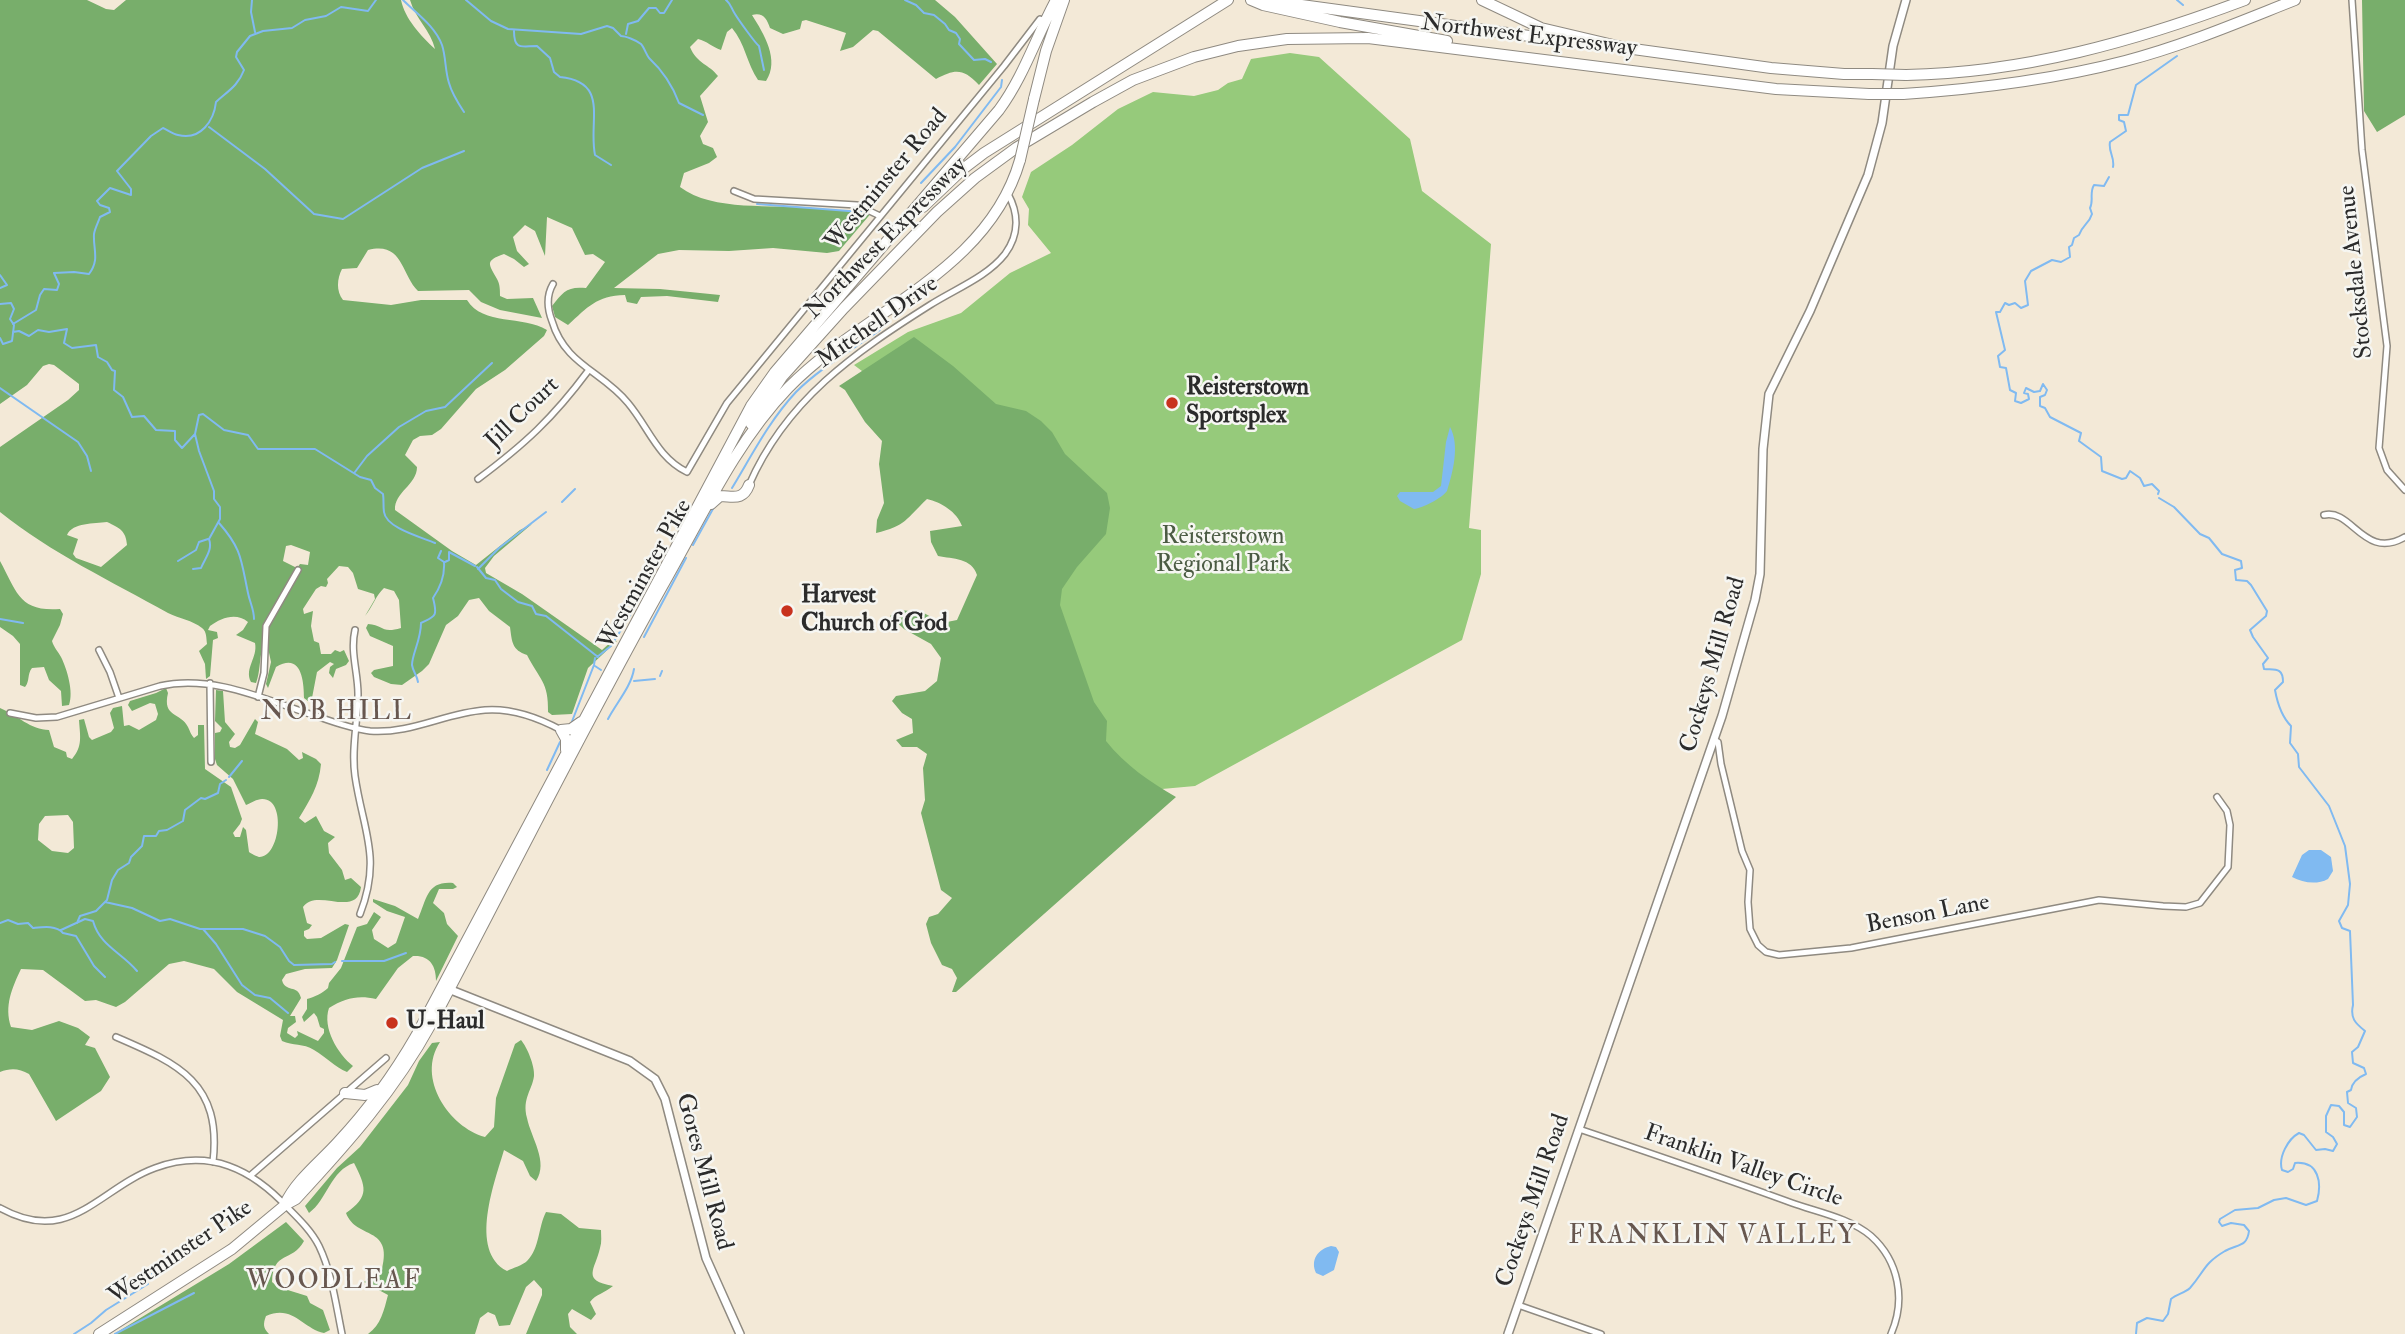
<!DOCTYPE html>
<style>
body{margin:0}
canvas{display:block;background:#f3e9d7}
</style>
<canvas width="2405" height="1334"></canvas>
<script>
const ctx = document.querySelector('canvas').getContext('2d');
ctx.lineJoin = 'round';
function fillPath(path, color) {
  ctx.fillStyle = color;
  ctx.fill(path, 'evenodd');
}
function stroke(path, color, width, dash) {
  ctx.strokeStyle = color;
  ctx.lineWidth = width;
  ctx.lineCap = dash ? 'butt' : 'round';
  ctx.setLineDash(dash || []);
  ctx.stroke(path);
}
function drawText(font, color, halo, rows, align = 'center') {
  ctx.font = font + ' "IM FELL Double Pica",serif';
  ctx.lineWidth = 5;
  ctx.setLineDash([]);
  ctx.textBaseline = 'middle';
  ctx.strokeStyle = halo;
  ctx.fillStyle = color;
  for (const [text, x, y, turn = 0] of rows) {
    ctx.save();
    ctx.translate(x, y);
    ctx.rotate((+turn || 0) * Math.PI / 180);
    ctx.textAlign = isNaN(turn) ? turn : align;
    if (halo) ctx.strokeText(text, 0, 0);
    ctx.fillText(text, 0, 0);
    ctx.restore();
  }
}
fillPath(new Path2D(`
 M1290 53 1319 57 1410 139 1422 191 1491 244 1469 528 1481 530V574L1462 640 1195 786 1151 790 1013 698 1034 501 854 365 908 332 961 313 1010 273 1051 253 1028 225 1029 209 1022 197 1031 172 1072 145 1118 109 1153 92 1194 96 1218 90 1228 83 1242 79 1251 59Z`), '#96ca7b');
fillPath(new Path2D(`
 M0 0H87L106 9 114 10 126 0H401C405 19 421 36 435 49 431 31 415 18 410 0H935L955 17 997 64 979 85C963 68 955 69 936 79L878 31 873 30 853 47 840 51 846 33 806 20 802 21 800 29 783 34 770 28C767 19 763 12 752 15 764 34 780 60 766 81L758 80C747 64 745 43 732 28L727 32 721 50C712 47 707 41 698 39L690 47C697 64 709 64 718 76L700 96 708 122 700 136 703 144 713 148 717 157 709 163 684 173 680 187C713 212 773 204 813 208 834 210 853 212 873 211L839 251 827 253 773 248 729 251 679 250 658 254 614 288 660 289 720 295 718 302 667 296 641 297 637 304 627 302 625 295C596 296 588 307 568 325L555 317 552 306C563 292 567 286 586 288L605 262 593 254 585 255 572 228 547 217 545 256 535 231 525 225 513 237 517 251 529 264 524 267 514 259 504 254C484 261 489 264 497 279 500 284 500 290 500 296L507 299 533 298 542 318 500 310 481 302 469 290 418 291C401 274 403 241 368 250L357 268 342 269C337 279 336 291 343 300L391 305 421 300H467C483 326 523 315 547 330L544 336 505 370 476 389 441 429 432 435 420 436 413 440 405 455 417 467C417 485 394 492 395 510L452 551 476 565 520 530 532 524 494 556 485 568 486 573 522 594 602 650 611 642 617 641 588 668 572 714 552 715 548 712C549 682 539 679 527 655 512 650 512 642 510 627L489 611 479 598 469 600 458 616 446 625 429 664 422 671 402 685 391 684 374 677 371 673 374 670 393 666V646L370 636 366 628 368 624C384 625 381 634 401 628L399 600 394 591 384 588C376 595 372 608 365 616L375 599 374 594 358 589 353 573 348 567 339 566 327 579 328 583 326 587 321 586 316 589 303 609 304 614 313 611 311 626 314 641 319 643 321 654H331L335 650 340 652 344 650 349 661 346 665 336 669 333 678 329 673 330 667 334 664 330 662 317 672 312 698 308 701 304 698C304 680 301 652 276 667L268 688 266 684 271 662 268 648 264 646C259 653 261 671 256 683L251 682C244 668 258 658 255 643L236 635 243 630 248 622C236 612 221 618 210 626L208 630 217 632 218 638 213 640 210 676 206 679 205 664 199 651 207 644C206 638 207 632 202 628 192 620 180 619 168 613 111 581 51 553 0 512V447L68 400 79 390V384L54 365 49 364 43 366 27 385 0 404ZM107 522C120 528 126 531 127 545L101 567 76 558 73 554 78 539 67 535C73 522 94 524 107 522ZM291 545 310 552 308 565 300 564 297 568 283 561 286 546Z
 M2362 0H2405V115L2377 132 2364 111Z
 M914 337 953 366 996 404 1026 411 1041 421 1052 432 1065 454 1107 493 1110 508 1106 534 1077 567 1062 589 1060 605 1094 702 1107 721 1106 741C1125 765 1150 782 1176 797L956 992H952L957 978 952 969 942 965 931 943 926 924 929 917 938 914 952 898 941 890 921 813 925 800 923 768 927 754 917 747H902L896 740 913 733 912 719 902 713 892 701 896 696 925 691 937 681 941 658 931 644 904 629 890 616 899 610 922 612 942 623 957 620 977 575C972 558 953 559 938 556L931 542 930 531 962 526C957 512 941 502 927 499 906 519 906 526 876 533L877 520 884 503 879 464 882 441 865 422 845 390 839 386Z
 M0 561C17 592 19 612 60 609L63 614 60 625 52 641C54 648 58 651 61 657 67 669 74 692 69 705L62 706 61 691 49 680 44 667 32 668C27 674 30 681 25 687L20 685V644L13 636 0 627Z
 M166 688 168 693C162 718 181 712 188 727 190 731 191 735 194 738L198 735V725H204L205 769 231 787 242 819 240 824 233 833 235 837H240L243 827 246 830 249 852C250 853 258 857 259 857 280 858 287 798 262 799 257 799 251 803 246 805L233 779 217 765 215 759V733L220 732 222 728 215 721 216 690 223 691 225 722 235 734 229 742 230 747 235 748 240 745 255 719 258 722 255 734 287 749 299 760 303 758 302 752 316 759 321 764C319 786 310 800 299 818L305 823 316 816 324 831 335 837 328 843 329 853 342 870 345 880 351 878 361 887C357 919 316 887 303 907L307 923 312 925 309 929 304 931V936L307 939 321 938 345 924 349 925 337 960 332 968 305 969 286 974 282 980C285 993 298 984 301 998L290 1016H295L296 1022 288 1028 287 1033 295 1038 298 1035 297 1031 318 1041 324 1033V1029L320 1027 317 1017 314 1013 304 1022 302 1017 307 1009V999C314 997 323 993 328 988L329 983 341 968 357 927 367 924 374 912 381 917 372 930 374 939 388 948 396 943 405 917 387 911 373 902V899L395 906 418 919C427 898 427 881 453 883L457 887 453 889H439L433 903 444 913 447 924 458 936 436 981C436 966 430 955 413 956L398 968 376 999C358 995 345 998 329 1008 322 1028 338 1054 353 1066L347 1072C335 1067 326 1057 314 1050 303 1043 293 1046 282 1041L280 1036 283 1020 237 992 214 969 184 961 169 964 125 1002 116 1007 96 1000 85 1001 43 970 21 969C12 988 4 1006 11 1027L32 1030 59 1021 78 1028 90 1037 85 1045 95 1048 110 1077 101 1091 56 1121 29 1074C19 1068 10 1068 0 1072V708C17 715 31 730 49 730L54 747 66 752 67 757 72 759C83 746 80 736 79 720L84 719 89 737 92 740 111 732 114 728 110 713 113 708 122 706 124 726 129 725 139 730 156 720 158 714 155 704 150 703 132 711 128 705 130 701 156 693ZM68 815 73 822 74 848 68 853 52 851 38 840 39 824 45 816Z
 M521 1040C527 1047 535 1066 534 1076 532 1091 522 1098 527 1118 531 1138 549 1162 536 1181L530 1176 523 1161 504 1150C495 1181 468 1251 507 1271 513 1268 523 1265 527 1261 540 1248 538 1227 546 1212L561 1214 579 1228 601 1230C601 1236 602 1242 600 1248 595 1270 581 1280 613 1286 605 1293 596 1294 590 1302L596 1314 591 1320 572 1309 568 1314 570 1327 577 1334H526L542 1295V1289L534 1280 526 1287 510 1325 499 1326 495 1315 488 1312 480 1318 475 1334H368C381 1325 384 1310 388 1295L364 1282 382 1269C393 1225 356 1240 346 1213 370 1196 366 1187 354 1163 331 1170 327 1200 309 1213L305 1206 337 1168 360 1147 408 1085 419 1061 432 1043 440 1042C416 1078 449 1127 485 1137L494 1127 496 1098 515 1044Z
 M286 1222 304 1241C292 1263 273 1250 272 1282L278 1287 307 1296 310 1303 323 1310 330 1330 324 1333C303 1329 293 1304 266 1316 263 1324 263 1328 269 1334H114L229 1264Z`), '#78ae6b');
fillPath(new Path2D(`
 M1450 427C1460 445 1453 472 1447 491 1442 498 1423 508 1414 509L1400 501 1397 496 1400 492H1433L1441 486 1446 442Z
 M2309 850H2321L2331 857 2333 871 2328 879C2317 885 2303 883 2292 877L2302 855Z
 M1331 1246 1336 1247 1339 1252 1334 1270 1323 1276 1316 1273C1310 1260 1318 1249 1331 1246Z`), '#80baf1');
stroke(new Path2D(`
 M252 0 251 12 255 32
 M403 0C417 14 435 26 442 45 446 57 445 71 449 83 452 94 458 103 464 112
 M466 0 491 21 508 29 581 34 607 26 613 28 621 36C625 36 636 40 641 44 644 47 646 54 649 58 663 71 672 84 679 103L703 115
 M726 0C731 4 731 8 735 14 738 19 755 43 759 46L764 70
 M905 0 916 5 924 13 934 15 945 24 949 30 956 33 960 39 959 44 974 60 985 59 991 62
 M2177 0 2183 5
 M514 31C514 51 522 46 537 46L550 58 554 72 560 77C610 82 588 121 595 155L611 165
 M626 34 628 24 638 21 649 8H656L660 13H664L672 0
 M209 127 265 169 314 214 343 219 422 168 464 151
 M2113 167C2115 157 2108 152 2110 142L2126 131 2124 122 2119 120V115H2128L2136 85 2177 56
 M2109 177 2104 186 2094 185C2089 193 2094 201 2090 208L2092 214C2089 224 2083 224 2079 235L2074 238 2072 245 2069 247 2070 257 2061 262 2052 260 2031 271 2025 281 2028 305 2021 308 2015 303 2009 305 2005 303 2000 312H1996L2005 350 1998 356 2000 367 2006 368 2010 390 2016 393 2015 401 2021 403 2029 399 2028 394 2024 393 2026 388 2034 392 2040 391 2043 384 2047 390 2045 395 2040 397V406L2045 408 2050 417 2081 433 2079 441 2101 457 2102 471 2122 479 2126 478 2130 471 2140 478 2144 486 2152 484 2159 491 2158 494
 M921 183 955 147 1001 87 1002 80
 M757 204 862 212
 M0 275 7 285 0 288
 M0 304 11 303 14 309 10 319 14 325 12 341 3 344 0 338
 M13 324 36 310 40 295 44 289 57 290 59 284 54 273 74 272 89 274C100 259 93 250 94 234 95 228 98 223 100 217L110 212 109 208 100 205 97 201 110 188 131 195V189L117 171 151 136 163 128C168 130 172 134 178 135 201 141 214 120 216 102 228 91 238 86 244 70L236 57 237 52 250 36 263 31 292 28 305 20 326 16 341 7 368 11 376 0
 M13 332 19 331 29 336 38 330 49 332 67 329 64 343 72 348 96 345 98 357 107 362 112 370 115 371 114 390 123 397 132 417 144 416 156 430 175 431V440L182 448 195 434 199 415 203 414 224 430 248 435 258 449H315L360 477 371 480 375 488 383 494C384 500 383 506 384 512 386 528 421 537 435 543
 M0 388 78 442 87 456 91 471
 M355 472 367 456 399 427 426 411 445 407 492 363
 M732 488C752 455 769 421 796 392 820 368 852 350 880 330
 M562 502 575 489
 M219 523C242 549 241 560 248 593 250 603 254 609 254 619
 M693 545 714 507
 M178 561 196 550 199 542 208 539
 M445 562 449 560V552L475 566
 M477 567 486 578 495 580 501 589 518 602 532 606 536 614 546 616 598 657
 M193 569 201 568C205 558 213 550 209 539L220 519V507L214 499V491L199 451 195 434
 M478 569 499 548 546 512
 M0 619 23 623
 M644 637 686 558
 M597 657 611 646 634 609
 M595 666 601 670
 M660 676 662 671
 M634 681 655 679
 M418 682C417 675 413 672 412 665 412 654 421 640 421 623 435 616 438 617 433 598 440 588 445 576 444 562L438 558 441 551
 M608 719C617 702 631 687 634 669
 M571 724 594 665 595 658
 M547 770 560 742
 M229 777 242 761
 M105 902 132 908 160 921 170 919 200 929H243L265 936 280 947 289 961 294 965 332 964 335 962
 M0 923 8 920 18 924 28 923 33 928C43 927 56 925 63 933L76 936 94 966 105 977
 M77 923 80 916 96 911 107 900 112 880 118 870 129 863 131 857 142 846 144 836H156L159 831 167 830 183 821 185 810 201 798 205 799 218 793 220 784 226 780
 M203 929 216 944 242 985 255 995 270 998 288 1013
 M61 930 85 919 93 921C100 946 121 952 137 971
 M342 961H384L406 953
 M168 1262 181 1253
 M149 1278 152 1274
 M74 1334 91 1323 106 1310 148 1284
 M115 1334 194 1293
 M2136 1334 2137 1323 2147 1318 2163 1321 2168 1314 2171 1299C2177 1294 2185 1293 2190 1288 2205 1271 2203 1264 2225 1251 2238 1244 2247 1247 2249 1231L2244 1225 2231 1223 2222 1226 2219 1222 2220 1219 2235 1210 2258 1208 2274 1200 2286 1198 2306 1205 2317 1201C2322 1183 2319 1161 2295 1163L2293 1169 2288 1172 2282 1170C2278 1157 2288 1139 2299 1133L2304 1135 2316 1150 2325 1149 2333 1151 2337 1144 2333 1137 2326 1132V1116L2331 1105 2339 1106 2344 1112V1125L2350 1127 2357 1117 2356 1108 2348 1103 2347 1092 2351 1090C2352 1082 2359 1077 2366 1074L2364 1068 2353 1063 2352 1052 2358 1047 2365 1031C2355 1023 2350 1018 2353 1005L2350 931 2342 928 2339 921 2348 905 2350 884 2345 846 2329 806 2299 767 2298 754 2290 743 2291 726C2282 717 2277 701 2275 690L2283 682C2283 667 2275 670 2264 669L2263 664 2268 658 2253 637 2250 630 2266 616 2267 611 2251 585 2247 581 2236 580 2235 570 2242 568 2241 561 2222 554 2209 538 2200 534 2174 507 2159 498`), '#80baf1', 2);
const street = new Path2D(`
 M2352 0 2362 150 2387 346 2379 448 2387 470 2405 490
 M734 191 754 199 857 205 880 216
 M553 284C546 296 547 308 552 321 565 365 602 371 628 403 649 428 657 457 687 472L727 403 1004 66 1040 19 1045 21
 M478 479C525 444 553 418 588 371
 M749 485C786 400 854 353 930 305 955 289 987 277 1005 254 1019 235 1019 214 1008 194
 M2324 515C2352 508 2364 561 2405 537
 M355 630C350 652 358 672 358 694 358 722 351 748 355 776 363 831 382 857 360 914
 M99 650 110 672 119 698
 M210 683 211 762
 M258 697 264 673 266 626 298 570
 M10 713 36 718 57 717 160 686C214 674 268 701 319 717 336 723 353 729 370 731 411 734 445 713 485 710 512 708 537 717 561 730
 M1714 740 1718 742 1721 764 1742 851 1750 870 1748 902 1750 929 1758 945 1766 952 1779 955 1851 948 2099 900 2163 906 2186 907 2200 903 2228 867 2230 825 2227 811 2217 797
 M116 1037C179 1064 222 1083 213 1162
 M1579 1129C1650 1153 1721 1177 1792 1203 1817 1212 1850 1218 1871 1236 1899 1261 1906 1300 1891 1334
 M251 1175 386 1058
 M0 1208C70 1247 98 1189 155 1168 210 1148 252 1169 289 1209 300 1220 312 1232 319 1246 332 1273 336 1305 342 1334
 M1518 1305 1601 1334`);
const secondary = new Path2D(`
 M446 988 630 1061 655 1079 665 1099 706 1258 740 1334
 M1508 1334 1722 716 1755 600 1760 574 1763 449 1769 394 1810 311 1868 175 1882 123 1893 46 1906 0`);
const highway = new Path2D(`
 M1251 0 1263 5 1340 22 1447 41
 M1265 0 1566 41
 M1482 0 1541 28 1626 48 1771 68 1844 74H1872
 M1906 75C2023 73 2136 41 2245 0
 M1903 94C1978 89 2052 80 2125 61 2183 46 2239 22 2295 0
 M1034 99 1046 51 1064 0
 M923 207 963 169 984 153 1228 0
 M751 424 782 377 844 308 937 212 975 178 1016 148 1093 102 1133 80 1194 57 1238 46 1287 39 1368 38 1776 89 1869 94
 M711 504 720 496C733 496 743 501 749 485
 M566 750V739L561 730 571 729 581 722
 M345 1093 365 1095 377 1090
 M285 1204C296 1180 320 1162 338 1142 368 1110 394 1074 416 1036L751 406 775 372 999 110C1024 76 1036 37 1056 0
 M99 1334 232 1249 285 1205 296 1199C347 1144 395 1090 431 1024 510 875 585 723 668 576 704 512 737 441 788 388 864 310 988 272 1020 160`);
stroke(street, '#8f8a81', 8);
stroke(secondary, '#8f8a81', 10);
stroke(highway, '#8f8a81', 12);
stroke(street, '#fff', 5);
stroke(secondary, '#fff', 7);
stroke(highway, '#fff', 10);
const highwayBridge = new Path2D(`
 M1872 74 1906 75
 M1869 94H1903
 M1020 160 1034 99`);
stroke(highwayBridge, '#8f8a81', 12, []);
stroke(highwayBridge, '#fff', 10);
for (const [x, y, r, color] of [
 [1172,403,7,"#c8321e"],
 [787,611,7,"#c8321e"],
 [392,1023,7,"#c8321e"]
]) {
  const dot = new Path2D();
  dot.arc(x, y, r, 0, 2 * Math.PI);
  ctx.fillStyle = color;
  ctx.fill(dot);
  stroke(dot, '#f6f6f2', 2.5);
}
drawText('24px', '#2b2b2b', '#f6f6f2', [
 ["Northwest Expressway",1529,37,7],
 ["Westminster Road",887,180,-50],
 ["Northwest Expressway",887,239,-45],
 ["Stocksdale Avenue",2357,272,-96],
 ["Mitchell Drive",878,323,-35],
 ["Jill Court",523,414,-44],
 ["Westminster Pike",646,575,-61],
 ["Cockeys Mill Road",1714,665,-74],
 ["Benson Lane",1928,915,-11],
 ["Franklin Valley Circle",1743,1167,19],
 ["Gores Mill Road",703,1172,75],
 ["Cockeys Mill Road",1534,1201,-71],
 ["Westminster Pike",181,1253,-34]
]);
drawText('bold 24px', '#2b2b2b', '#f6f6f2', [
 ["Reisterstown",1186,389],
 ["Sportsplex",1186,417],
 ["Harvest",801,597],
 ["Church of God",801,625],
 ["U-Haul",406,1023]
], 'left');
drawText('24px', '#4b5b43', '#f6f6f2', [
 ["Reisterstown",1223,538],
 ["Regional Park",1223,566]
]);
ctx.letterSpacing = '2px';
drawText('26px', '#67574f', '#f6f6f2', [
 ["NOB HILL",337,713],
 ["FRANKLIN VALLEY",1713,1237],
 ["WOODLEAF",334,1282]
]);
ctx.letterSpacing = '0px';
</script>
